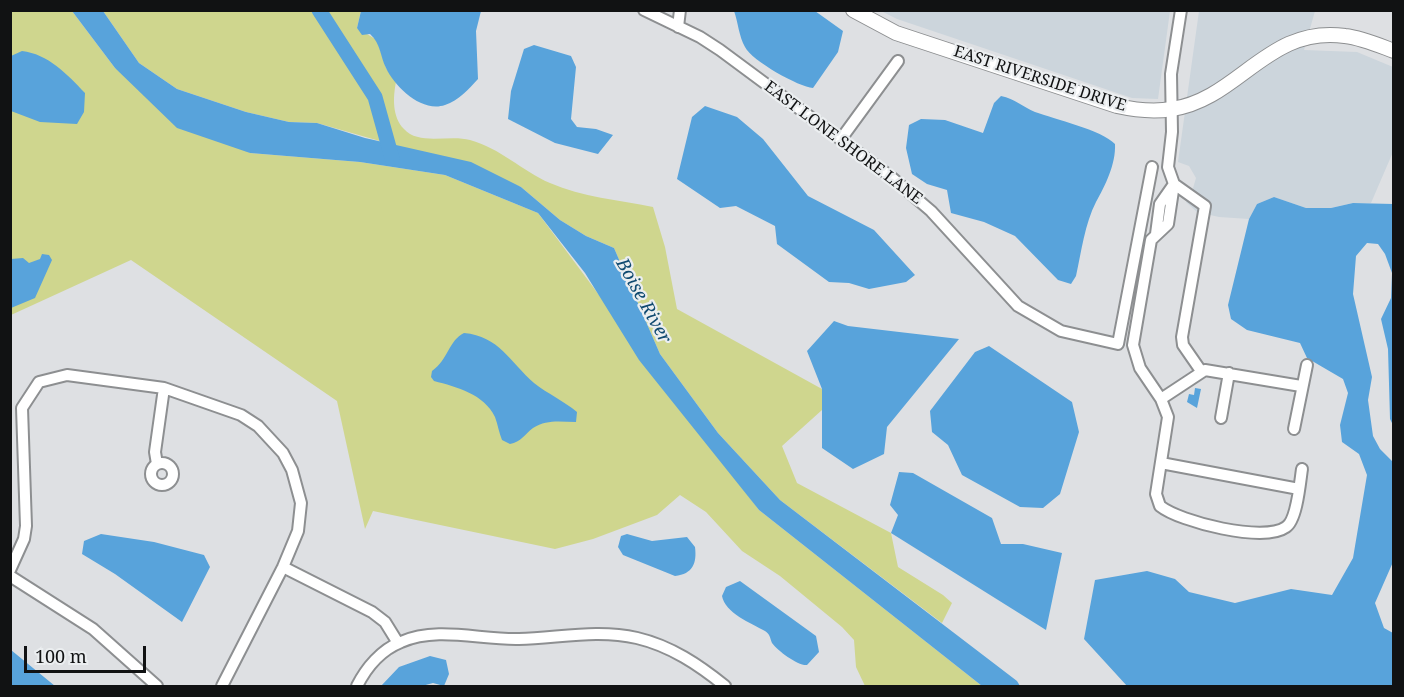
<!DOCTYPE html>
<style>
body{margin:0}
#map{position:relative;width:1404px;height:697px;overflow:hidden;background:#dee0e3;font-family:"Noto Serif",serif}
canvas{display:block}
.frame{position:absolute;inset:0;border:12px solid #111213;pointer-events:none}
.scale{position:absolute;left:24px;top:646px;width:122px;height:27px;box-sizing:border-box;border:3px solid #111213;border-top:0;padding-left:8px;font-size:18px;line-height:21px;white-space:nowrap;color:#111213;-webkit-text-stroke:4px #ebeef0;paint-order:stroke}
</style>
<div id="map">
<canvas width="1404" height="697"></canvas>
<div class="frame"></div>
<div class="scale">100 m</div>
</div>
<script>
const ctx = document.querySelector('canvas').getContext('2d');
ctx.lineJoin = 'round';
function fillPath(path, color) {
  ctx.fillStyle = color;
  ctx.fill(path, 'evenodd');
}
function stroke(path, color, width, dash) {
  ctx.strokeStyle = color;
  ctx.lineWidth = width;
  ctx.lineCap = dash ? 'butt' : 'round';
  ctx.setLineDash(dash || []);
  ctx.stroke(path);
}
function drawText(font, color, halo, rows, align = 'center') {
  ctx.font = font + ' "Noto Serif",serif';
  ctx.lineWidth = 4.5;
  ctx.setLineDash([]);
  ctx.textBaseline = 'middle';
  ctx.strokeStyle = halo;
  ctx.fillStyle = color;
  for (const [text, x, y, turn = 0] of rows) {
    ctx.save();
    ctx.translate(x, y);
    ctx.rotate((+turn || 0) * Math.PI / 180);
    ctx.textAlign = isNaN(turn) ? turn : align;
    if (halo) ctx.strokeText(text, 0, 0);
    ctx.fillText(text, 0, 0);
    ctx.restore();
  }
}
fillPath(new Path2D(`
 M881 11H1170L1158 99 1132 98 897 19Z
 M1199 11H1315L1304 50 1357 52 1393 67V152L1371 203H1353L1331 208H1306L1274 197 1257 204 1249 219 1219 217 1197 212 1186 202 1191 195 1196 178 1189 166 1178 162Z`), '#ccd5dc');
fillPath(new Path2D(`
 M10 11H72L115 68 250 153 360 162 445 175 538 213 759 510 982 686H865L856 667 854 640 842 627 780 576 742 551 706 512 680 495 657 515 593 539 555 549 373 511 365 529 337 401 131 260 11 315Z
 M103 11H361L357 28 377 40 386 68 396 82C393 97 392 117 404 129 419 146 450 134 470 140 500 148 522 171 550 183 582 197 619 200 653 207L665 247 677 309 822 389V410L782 446 797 483 891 533 898 567 943 595 952 603 942 623 780 500 718 433 660 354 614 248 586 236 560 220 521 187 411 150 317 123 289 122 246 112 177 89 139 63Z`), '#cfd68e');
fillPath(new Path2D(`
 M72 11H103L139 63 177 89 246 112 289 122 317 123 365 138 471 162 521 187 560 220 586 236 614 248 660 354 718 433 780 500 1017 681 1020 686H982L759 510 639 360 585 273 538 213 445 175 360 162 250 153 177 128 115 68Z
 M361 11H481L476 31 478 79C468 90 459 100 445 105 422 113 395 87 386 68 380 56 381 44 370 34L362 35 357 28Z
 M734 11H815L843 31 838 52 813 88C799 87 752 61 745 47 739 37 738 22 734 11Z
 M534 45 571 56 576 67 571 119 577 127 596 129 613 135 598 154 555 143 508 119 511 91 524 49Z
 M22 51C48 54 67 74 85 93L84 112 77 124 40 122 11 111V56Z
 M1001 96C1015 99 1023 107 1035 112 1054 119 1102 130 1115 144 1116 164 1105 186 1096 202 1085 223 1081 253 1076 276L1071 284 1058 280 1015 236 984 222 951 213 947 190 927 184 912 174 906 148 909 125 921 119 945 120 983 133 994 103Z
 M705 106 737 117 763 139 808 196 874 230 915 275 906 282 869 289 849 283 829 282 777 244 775 226 736 206 720 208 677 179 692 117Z
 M1274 197 1306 208H1331L1353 203 1393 204V425L1390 419 1388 349 1381 319 1391 298 1392 273 1385 254 1378 244 1367 243 1356 256 1353 294 1372 377 1368 400 1373 436 1380 449 1393 462V562L1375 603 1384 628 1393 633V686H1127L1084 639 1095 580 1147 571 1175 579 1189 592 1235 603 1291 589 1332 595 1353 558 1367 475 1359 454 1342 442 1340 425 1348 393 1343 379 1307 358 1300 343 1247 330 1231 319 1228 305 1249 219 1257 204Z
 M42 254 49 255 52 260 35 298 11 308V259L23 258 29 263 40 259Z
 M834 321 848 326 959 339 887 427 884 454 853 469 822 448V389L807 351Z
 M464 333C499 336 510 362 534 383 548 394 564 401 577 412L576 422C561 422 547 419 533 428 525 434 521 442 510 444L502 440C499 433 498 425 495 417 484 394 457 387 434 381L431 377 432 371C448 360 449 340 464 333Z
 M989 346 1072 402 1079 432 1060 494 1043 508 1020 507 962 475 948 445 932 432 930 411 975 352Z
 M1195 388 1201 389 1197 408 1187 402 1189 394 1194 395Z
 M899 472 913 473 992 518 1001 544H1023L1062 553 1046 630 891 533 898 515 890 505Z
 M101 534 154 542 204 555 210 567 182 622 115 574 82 554 84 541Z
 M627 534 652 541 687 537 695 547C697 563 693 574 675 576L623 555 618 547 621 536Z
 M740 581 816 636 819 652 807 665C798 666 778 651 772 643 770 638 770 634 765 631 751 623 725 613 722 596L726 587Z
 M11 650 55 686H11Z
 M430 656 446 660 449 674 444 686 433 683 422 686H381L399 667Z`), '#58a3db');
stroke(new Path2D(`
 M319 10 375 97 392 158`), '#58a3db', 15);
const street = new Path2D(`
 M644 10 700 37 720 50 890 176 931 211 1018 306 1061 331 1118 344 1152 167
 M1181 10 1171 74 1172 132 1168 167 1174 184 1205 206 1182 337 1183 345 1201 371
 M678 27 680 10
 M841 139 898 61
 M1156 234 1160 204 1174 184 1168 224 1151 240 1133 345 1140 368 1161 399 1168 417 1156 494 1160 506C1180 522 1264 543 1286 527 1297 520 1300 482 1302 469
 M1161 399 1205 370 1301 386
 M1221 418 1229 373
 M1294 429 1307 365
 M151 474a11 11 0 1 1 22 0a11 11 0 1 1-22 0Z
 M1161 463 1299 489
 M157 464 155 452 164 388
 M283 567 372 612 385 622 398 643
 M10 570 24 539 26 526 22 408 39 382 67 375 164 388 241 415 258 426 283 453 292 470 301 503 298 531 283 567 222 686
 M10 576 93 629 157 686
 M357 686C366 668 381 650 401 642 438 626 479 640 519 639 559 638 597 629 637 638 671 646 699 665 725 686`);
const secondary = new Path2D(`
 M853 10 896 33 1117 106C1135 110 1154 112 1172 109 1239 99 1268 25 1345 36 1362 38 1378 45 1394 51`);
stroke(street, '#8d8f91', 14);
stroke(secondary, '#8d8f91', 16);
stroke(street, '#fff', 10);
stroke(secondary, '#fff', 14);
drawText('16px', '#111213', '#ebeef0', [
 ["EAST RIVERSIDE DRIVE",1040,79,18],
 ["EAST LONE SHORE LANE",843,143,37]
]);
drawText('italic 18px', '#104a70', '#ebeef0', [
 ["Boise River",643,301,61]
]);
</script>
